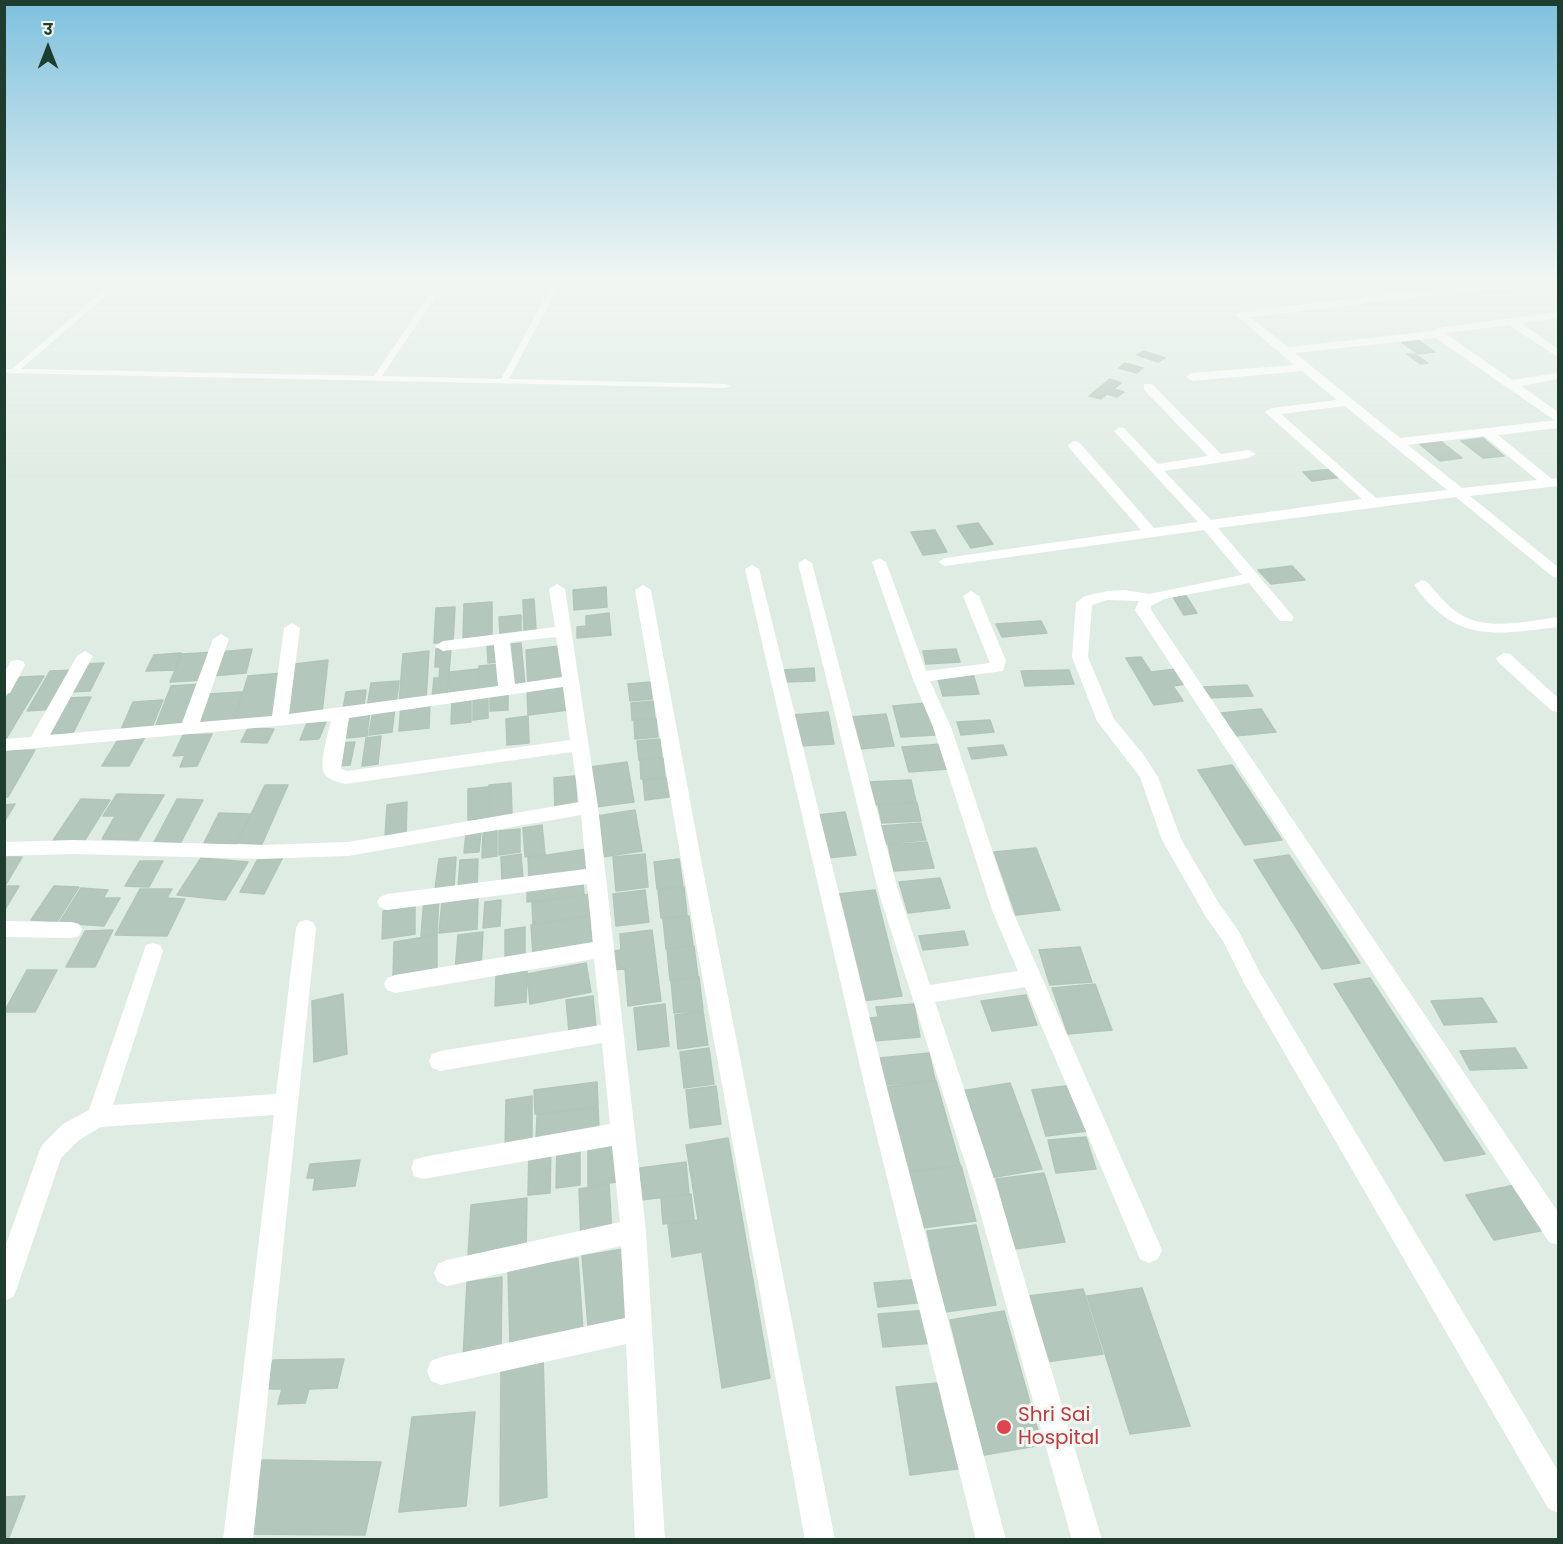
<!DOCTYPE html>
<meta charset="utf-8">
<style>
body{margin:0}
#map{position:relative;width:1563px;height:1544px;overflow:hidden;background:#dfece3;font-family:Poppins,"Noto Sans Devanagari",sans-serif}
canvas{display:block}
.frame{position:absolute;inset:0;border:6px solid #1f3d2e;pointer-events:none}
.north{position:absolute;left:18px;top:18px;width:60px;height:60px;-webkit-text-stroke:4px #f0f8f2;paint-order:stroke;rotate:0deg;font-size:16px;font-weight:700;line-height:24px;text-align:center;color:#1f3d2e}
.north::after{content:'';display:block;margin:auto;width:21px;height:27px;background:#1f3d2e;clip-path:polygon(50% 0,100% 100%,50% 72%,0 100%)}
</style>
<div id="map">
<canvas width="1563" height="1544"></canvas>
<div class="frame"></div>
<div class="north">उ</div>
</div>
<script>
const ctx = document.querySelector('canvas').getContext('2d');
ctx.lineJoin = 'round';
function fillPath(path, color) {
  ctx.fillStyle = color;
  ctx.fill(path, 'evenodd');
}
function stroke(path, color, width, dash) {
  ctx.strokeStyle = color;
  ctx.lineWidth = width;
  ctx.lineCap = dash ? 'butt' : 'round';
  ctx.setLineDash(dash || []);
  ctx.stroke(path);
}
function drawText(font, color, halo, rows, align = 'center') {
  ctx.font = font + ' Poppins,sans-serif';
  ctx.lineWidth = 6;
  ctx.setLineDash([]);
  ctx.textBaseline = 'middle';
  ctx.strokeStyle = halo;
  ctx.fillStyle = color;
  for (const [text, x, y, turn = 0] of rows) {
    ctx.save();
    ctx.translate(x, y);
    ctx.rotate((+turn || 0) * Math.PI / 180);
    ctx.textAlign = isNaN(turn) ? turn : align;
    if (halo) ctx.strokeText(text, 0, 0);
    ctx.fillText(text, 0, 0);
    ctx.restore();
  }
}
const building = new Path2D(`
 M1418 340 1435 352 1418 354 1401 342Z
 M1144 351 1165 358 1158 362 1137 355Z
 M1407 354H1415L1428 363 1420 364Z
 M1125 363 1143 368 1137 373 1119 368Z
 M1110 379 1121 383 1114 389 1124 392 1117 397 1107 394 1101 399 1089 396Z
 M1483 438 1504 456 1483 458 1461 441Z
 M1438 439 1462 458 1440 461 1417 442Z
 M1333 469 1342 477 1312 481 1303 472Z
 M978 523 993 544 971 548 957 526Z
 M935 530 947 552 923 555 911 532Z
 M1292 566 1305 580 1271 584 1258 570Z
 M606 587 607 607 574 610 573 590Z
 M1186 596 1197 613 1184 615 1173 597Z
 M534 599 536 629 524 631 523 600Z
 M492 602V635L463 638 464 604Z
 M455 607 453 642 434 643 436 608Z
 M609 613 611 635 577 638V627L586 626V616Z
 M521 615V633L500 635 499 617Z
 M1041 621 1047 633 1002 637 996 624Z
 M498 643 499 662 488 663 487 644Z
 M521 643 525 685 507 687 505 645Z
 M559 646 563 681 528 685 526 650Z
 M451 648 447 697 432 698 434 678H439L440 667H435L436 649Z
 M252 649 246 673 211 676 219 652Z
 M956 649 960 662 926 664 923 651Z
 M429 651 426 700 399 703 403 654Z
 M215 652 203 680 170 682 182 654Z
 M181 653 174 670 146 671 154 655Z
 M1141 657 1151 672 1176 669 1186 684 1173 686 1183 701 1154 705 1126 658Z
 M328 660 322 713 287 717 295 664Z
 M104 663 90 691 69 692 83 664Z
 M503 664 504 688 479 691V666Z
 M814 668 815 681 785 682 783 670Z
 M478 669V692L449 695 450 672Z
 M77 670 54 709 27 711 50 671Z
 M1069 670 1074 684 1025 686 1021 671Z
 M284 673 272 720 234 723 248 676Z
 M973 674 979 694 943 696 937 676Z
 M44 676 4 742V701L20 677Z
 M399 681 396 704 367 707 371 683Z
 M650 682 652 699 630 701 628 684Z
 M201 684 185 728 154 730 171 686Z
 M566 684 568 710 528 715 527 688Z
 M1247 685 1253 696 1208 698 1203 687Z
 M366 690 364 707 343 709 346 692Z
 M242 692 233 723 197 726 208 694Z
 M508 692V710L490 711V693Z
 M488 694V718L473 720V696Z
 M91 697 73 733 48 734 67 698Z
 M471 697V722L451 724 452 699Z
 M163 700 151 730 120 732 133 702Z
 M653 701 655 718 632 720 631 703Z
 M430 702 429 728 399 731 401 705Z
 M926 703 935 735 901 737 893 706Z
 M395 707 392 732 369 735 373 709Z
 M1261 709 1276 732 1235 736 1221 713Z
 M370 711 367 736 346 738 350 713Z
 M828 712 834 744 799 746 793 715Z
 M886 714 894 746 859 749 851 717Z
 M528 716 529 743 507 745 506 719Z
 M656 719 658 737 635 739 634 721Z
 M990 720 994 732 961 735 957 722Z
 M326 722 319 739 300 740 307 723Z
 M248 728 274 729 267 743 241 742Z
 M212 734 197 766 180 767 185 755 173 756 183 735Z
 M381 736 378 764 362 766 366 738Z
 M145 737 129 766H102L119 738Z
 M660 739 662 757 639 760 637 741Z
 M355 742 350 765 335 766 340 743Z
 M942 744 949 769 909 772 902 747Z
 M1003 745 1007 755 972 759 968 748Z
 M35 750 8 797H4V751Z
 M663 758 665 777 641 779 640 760Z
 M627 762 634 802 595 807 590 767Z
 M1232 765 1282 840 1245 845 1198 770Z
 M575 776 577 805 555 808 554 778Z
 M666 778 669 797 645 800 643 780Z
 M911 780 916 802 872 805 868 782Z
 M511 783 512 815 489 818V785Z
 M265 785H288L262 844 237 843Z
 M488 787V818L468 820V789Z
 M117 794 164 795 138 840 102 839 115 816H103Z
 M81 799 110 800 83 843 52 842Z
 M177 799 203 800 179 846H152Z
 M407 802 406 834 385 837 387 805Z
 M917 803 921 821 882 823 878 805Z
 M15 804 4 822V805Z
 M635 810 642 851 602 857 597 816Z
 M845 812 856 855 827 858 817 815Z
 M219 813 250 814 236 844 204 843Z
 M921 823 926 840 884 844 880 826Z
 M542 825 545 854 525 857 523 828Z
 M520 829V852L499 855V831Z
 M497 831V856L482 858 483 833Z
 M481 832 479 852 464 853 466 833Z
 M927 842 934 868 894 871 888 845Z
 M1036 848 1060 910 1016 915 994 852Z
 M587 849 590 869 529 878 528 858Z
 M261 853 284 855 264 894 240 892Z
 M521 854 523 879 502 882 501 857Z
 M645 854 648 887 616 891 613 857Z
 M1289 855 1360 963 1322 969 1254 860Z
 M4 857H22L5 886H19L4 911Z
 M456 857 454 887 435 889 439 859Z
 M201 858 248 862 225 900 177 895Z
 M478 859 477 887 458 889 460 860Z
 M679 859 683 886 657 889 654 862Z
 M140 861H163L149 887 125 886Z
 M940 878 950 908 908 913 899 882Z
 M583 882 584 895 527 902V890Z
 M54 886 79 887 57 922 31 920Z
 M684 887 687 915 661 918 658 890Z
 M81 888 108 890 103 898H120L104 926 59 923Z
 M140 889H172L167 898 185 899 167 936 115 935Z
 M645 890 649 922 616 926 613 894Z
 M875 890 902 996 862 1001 838 894Z
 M591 894 593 915 533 924 532 903Z
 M439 896 437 934 421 936 424 898Z
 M478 897 477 929 439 933 442 901Z
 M501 900 500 926 483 928 485 902Z
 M415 906V934L382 939 383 911Z
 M590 916 592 946 533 955 531 925Z
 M689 916 693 945 666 949 663 919Z
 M525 927V960L505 963V930Z
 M113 930 95 967H66L85 931Z
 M652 930 661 1001 628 1006 625 969 610 970 608 952 621 950 620 934Z
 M964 931 968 945 923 950 919 936Z
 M483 932 481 968 455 971 458 935Z
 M437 935V970L393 977 394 942Z
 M694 946 698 977 670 980 667 949Z
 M1080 947 1092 982 1050 985 1039 950Z
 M586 963 591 992 530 1004 527 974Z
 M27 970H57L35 1012H4Z
 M527 971 526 1002 495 1006 496 975Z
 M699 977 703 1010 674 1013 671 981Z
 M1370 978 1485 1154 1445 1161 1334 984Z
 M1095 984 1112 1030 1068 1034 1052 988Z
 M343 994 347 1054 314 1062 312 1001Z
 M1026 995 1037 1025 992 1031 981 1001Z
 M593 996 596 1027 569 1032 566 1000Z
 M1482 998 1497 1022 1444 1025 1431 1001Z
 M665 1004 669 1046 638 1050 634 1008Z
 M914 1004 920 1037 874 1041 870 1018 878 1017 876 1007Z
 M703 1011 708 1045 678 1049 675 1015Z
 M709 1048 714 1084 684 1088 680 1052Z
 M1515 1048 1527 1068 1470 1070 1460 1051Z
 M929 1053 935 1080 885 1085 880 1058Z
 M936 1081 960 1165 904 1172 884 1087Z
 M597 1082 598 1106 535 1114 534 1090Z
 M1010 1083 1042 1169 990 1178 961 1091Z
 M1073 1085 1088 1131 1046 1136 1032 1090Z
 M716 1086 721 1124 690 1128 686 1090Z
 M532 1096V1144L505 1148 506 1100Z
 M598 1107 599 1131 536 1139 537 1115Z
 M616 1137 617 1182 588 1186V1140Z
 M1086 1137 1096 1169 1056 1173 1048 1140Z
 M728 1138 770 1378 722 1388 702 1252 672 1257 668 1225 698 1220 686 1145Z
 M580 1143V1185L556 1188 557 1145Z
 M551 1148 550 1193 528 1195 529 1150Z
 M360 1160 355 1186 313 1190 315 1178H307L310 1164Z
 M686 1162 689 1194 641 1200 640 1168Z
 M961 1166 976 1221 922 1228 909 1173Z
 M1044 1173 1065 1242 1015 1249 996 1179Z
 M609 1184 612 1234 581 1239 579 1189Z
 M1515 1185 1545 1230 1494 1240 1466 1195Z
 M691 1194 694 1220 663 1224 661 1198Z
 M527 1198 526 1250 468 1257 471 1205Z
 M976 1225 996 1305 945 1312 927 1231Z
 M623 1249 630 1318 588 1326 582 1256Z
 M578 1258 583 1331 510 1345 508 1271Z
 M502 1277 501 1352 463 1358 467 1282Z
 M921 1279 926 1302 878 1307 874 1283Z
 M1142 1288 1190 1426 1130 1434 1087 1296Z
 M1083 1289 1103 1354 1046 1362 1028 1296Z
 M929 1310 935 1343 883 1347 878 1314Z
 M1004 1311 1042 1445 984 1455 950 1320Z
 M543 1354 547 1497 500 1506 501 1361Z
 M344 1359 337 1388 309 1389 305 1403 278 1404 282 1389H265L273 1360Z
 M948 1382 965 1468 910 1475 896 1387Z
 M475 1412 466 1506 399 1512 412 1417Z
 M262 1460 381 1462 365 1535 241 1534Z
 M25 1496 8 1540H4V1497Z`);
fillPath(building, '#b4c7bc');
stroke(building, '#b1c6b9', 1.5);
fillPath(new Path2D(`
 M117 279H125L21 369 374 376 440 279H447L382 376 501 379 555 279H562L509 379 726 384 730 386 726 388 4 373V369H12Z`), '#fff');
fillPath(new Path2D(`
 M1352 279H1365L1387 294 1558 279V284L1443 294 1250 317 1288 347 1434 331 1439 328 1558 312V318L1521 323 1558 349V357L1509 325 1445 333 1512 380 1558 373V379L1521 386 1558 412V428L1498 435 1552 479 1558 478V486L1470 496 1558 567V578L1553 577 1456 497 1218 528 1292 615 1294 618 1292 621H1280L1249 583 1164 599 1151 606V610L1558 1212V1245L1549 1242 1135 610 1139 601 1107 600 1092 605 1088 657 1114 719 1143 754 1158 777 1181 839 1220 905 1238 930 1259 971 1558 1471V1513L1548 1508 1244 983 1223 941 1206 917 1162 840 1140 777 1097 721 1072 657 1076 603 1085 596 1107 591 1125 590 1149 594 1242 575 1204 530 945 566 938 562 945 558 1141 530 1069 448 1068 445 1074 441 1079 442 1154 528 1198 522 1114 431 1120 427 1124 428 1158 464 1208 456 1144 390V384H1152L1221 454 1249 450 1256 454 1249 458 1164 471 1211 520 1362 499 1265 412 1271 408 1337 400 1302 371 1192 381 1186 377 1192 373 1294 365 1236 315 1241 312 1375 296ZM1436 338 1554 420H1557L1400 438 1295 353ZM1345 406 1447 490 1376 498 1281 414ZM1484 436 1537 480 1462 488 1408 445Z
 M879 558 886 562 926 671 990 663 963 596 971 591 979 596 1006 661 1003 671 930 681 951 727 1012 910 1162 1250 1158 1259 1149 1263 1140 1259 1025 987 935 1002 999 1194 1102 1540H1072L975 1194 878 890 798 563 805 559 812 563 898 890 930 985 1018 971 992 910 933 727 912 677 872 562Z
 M752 565 759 569 888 1092 1006 1540H976L866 1092 745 569Z
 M1422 580 1427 582C1438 594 1450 610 1465 617 1491 630 1530 621 1558 617V627C1494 635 1456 643 1414 585Z
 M557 584 565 589 598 807 646 1231 665 1540H635L626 1344 441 1385 431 1381 427 1371 431 1361 441 1357 625 1318 621 1246 447 1286 438 1282 434 1273 438 1264 447 1260 620 1222 612 1146 423 1179 414 1176 411 1168 414 1160 423 1157 610 1124 602 1043 440 1071 432 1068 429 1061 432 1054 440 1051 601 1025 594 959 395 993 387 990 384 984 387 978 395 975 593 942 587 884 387 910 380 907 377 902 380 897 387 894 586 869 581 815 348 856 261 859 73 854 4 856V842L73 840 261 845 348 842 579 802 572 752 345 784C339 782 327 780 324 773 319 763 328 733 331 721L4 751V739L31 737 77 656 85 651 93 656 50 735 182 723 213 639 221 634 229 639 200 722 272 716 284 628 292 623 300 628 289 714 498 686 494 645 443 651 435 646 443 641 555 627 549 589ZM556 637 562 677 515 684 510 642ZM563 687 570 740 347 771 341 769 349 718Z
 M643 585 651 590 702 865 835 1540H805L682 865 635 590Z
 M1504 653 1510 654 1558 698V712L1552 711 1498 662 1496 658Z
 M17 660 23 661 25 665 10 693 4 694V673L11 661Z
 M306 920 313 922 316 928 253 1540H223L274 1115 101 1127 79 1140 61 1158 17 1288 13 1297 4 1301V1250L39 1152 43 1144 63 1124 89 1110 146 945 153 943 160 945 163 951 113 1105 276 1094 296 928 299 922Z
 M4 921 72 922 79 924 82 930 79 936 72 938 4 937Z`), '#fff');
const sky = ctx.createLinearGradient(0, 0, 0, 496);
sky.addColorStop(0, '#7fc1de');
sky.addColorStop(0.56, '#f1f6f2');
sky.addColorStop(1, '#f1f6f200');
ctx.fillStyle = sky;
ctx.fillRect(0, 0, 1563, 496);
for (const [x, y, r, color] of [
 [1004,1427,8,"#e0444e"]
]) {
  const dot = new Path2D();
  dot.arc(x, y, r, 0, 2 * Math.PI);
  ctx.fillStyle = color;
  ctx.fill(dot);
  stroke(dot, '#f0f8f2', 2);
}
drawText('20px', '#be3a42', '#f0f8f2', [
 ["Shri Sai",1018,1416],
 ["Hospital",1018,1439]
], 'left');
</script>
